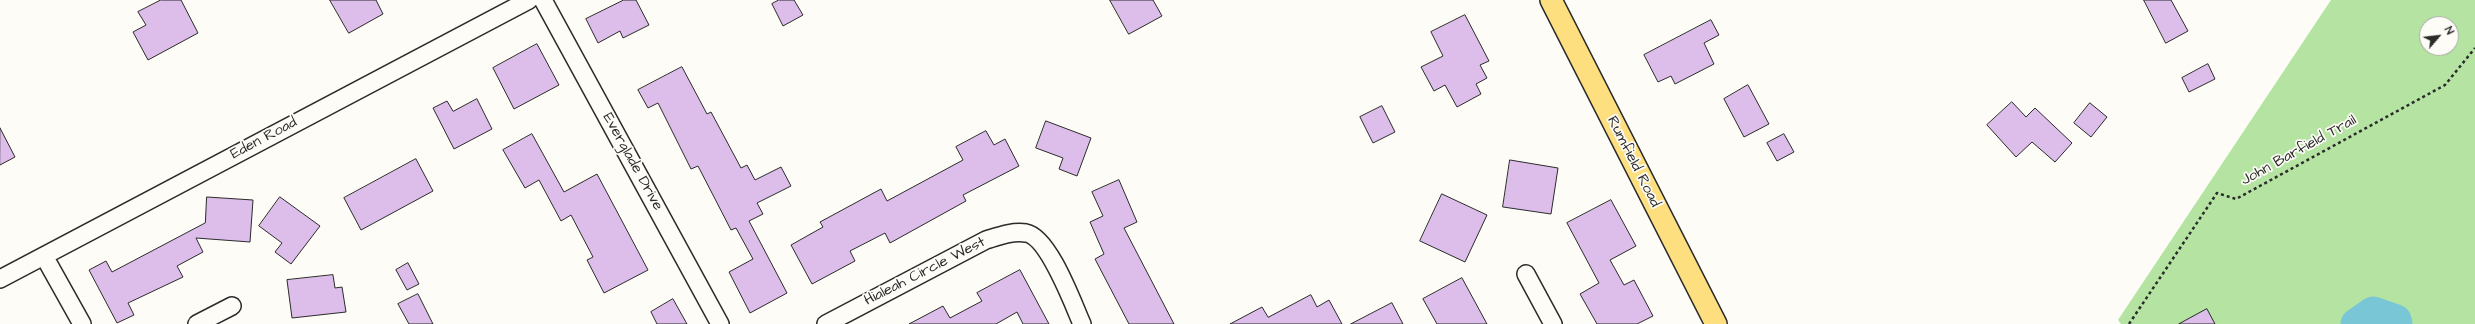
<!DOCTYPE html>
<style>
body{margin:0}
#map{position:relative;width:2475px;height:324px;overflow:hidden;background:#fdfcf7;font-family:"Architects Daughter",sans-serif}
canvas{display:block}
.north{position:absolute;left:2419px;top:16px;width:40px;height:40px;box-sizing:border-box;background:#fdfcf7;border:1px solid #a9a8a5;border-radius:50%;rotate:62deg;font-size:11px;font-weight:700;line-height:16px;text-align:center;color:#2b2b2b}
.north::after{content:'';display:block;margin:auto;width:14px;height:18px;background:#2b2b2b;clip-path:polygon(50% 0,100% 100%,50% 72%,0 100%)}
</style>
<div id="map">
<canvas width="2475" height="324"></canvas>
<div class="north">N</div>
</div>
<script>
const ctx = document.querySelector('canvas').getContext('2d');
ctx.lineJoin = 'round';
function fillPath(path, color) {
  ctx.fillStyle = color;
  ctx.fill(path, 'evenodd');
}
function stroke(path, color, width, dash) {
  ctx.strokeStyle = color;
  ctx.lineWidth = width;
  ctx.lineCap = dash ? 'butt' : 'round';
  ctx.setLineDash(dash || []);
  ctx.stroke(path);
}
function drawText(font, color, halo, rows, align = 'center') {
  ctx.font = font + ' "Architects Daughter",sans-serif';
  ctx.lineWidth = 3.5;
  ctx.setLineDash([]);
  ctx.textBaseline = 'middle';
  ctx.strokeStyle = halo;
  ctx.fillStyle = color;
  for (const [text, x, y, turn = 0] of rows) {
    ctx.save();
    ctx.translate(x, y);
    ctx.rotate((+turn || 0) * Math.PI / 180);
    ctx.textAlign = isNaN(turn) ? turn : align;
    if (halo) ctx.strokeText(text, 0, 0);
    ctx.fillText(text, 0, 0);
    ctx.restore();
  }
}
fillPath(new Path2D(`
 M2331 0H2475V324H2121L2118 320ZM2427 24H2451V48H2427Z`), '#b4e3a2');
stroke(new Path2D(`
 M2356 324 2373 312 2396 320 2397 324`), '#79c7d6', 31);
const building = new Path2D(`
 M161 0H181L198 33 148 60 133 32 146 25 138 12Z
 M330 0H376L383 14 349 33Z
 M624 0H636L649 25 623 38 620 31 598 43 586 19Z
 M779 0H794L803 15 783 26 772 4Z
 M1110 0H1153L1162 16 1129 34Z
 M2144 0H2171L2188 31 2166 43Z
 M1465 15 1489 61 1480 65 1487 78 1476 84 1481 94 1457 107 1445 85 1434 91 1421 67 1443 56 1431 32Z
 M1711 20 1719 35 1704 43 1714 64 1675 84 1671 76 1658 82 1644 55Z
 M537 44 559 85 514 109 493 68Z
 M2208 64 2215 79 2189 92 2182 78Z
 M682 67 707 114 711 112 741 168 747 165 755 180 781 167 791 186 757 203 763 214 749 221 787 293 750 313 729 272 753 259 736 228 731 230 698 166 691 169 658 103 648 108 638 90Z
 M1748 85 1769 124 1744 137 1724 99Z
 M477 99 492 129 454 149 433 108 447 101 453 111Z
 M2012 102 2026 117 2035 108 2072 143 2055 162 2032 142 2016 157 1987 125Z
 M2090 103 2107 117 2091 137 2074 123Z
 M1382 106 1395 132 1373 143 1360 117Z
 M1046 121 1091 138 1077 176 1059 169 1063 158 1036 148Z
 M0 128 15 157 0 165Z
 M986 131 994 145 1005 139 1019 166 963 195 966 201 890 243 885 233 850 251 855 261 812 284 791 245 823 227 820 222 881 189 887 201 963 160 956 147Z
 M532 134 564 192 597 174 648 270 604 293 587 260 593 257 571 215 561 221 539 180 525 188 503 150Z
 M1784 134 1794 152 1777 161 1767 143Z
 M416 159 433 191 361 230 344 198Z
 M1510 160 1558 168 1551 214 1503 207Z
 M1119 180 1137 222 1124 228 1174 324H1129L1095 259 1104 254 1090 222 1103 216 1092 192Z
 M1442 194 1487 215 1465 262 1420 241Z
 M207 197 253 200 250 242 196 238 203 252 177 266 183 277 128 303 134 315 117 323 89 270 106 261 112 272 205 223Z
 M280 197 320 226 291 264 275 252 282 243 259 226Z
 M1611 200 1636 246 1610 260 1624 285 1634 280 1653 316 1637 324H1597L1580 294 1599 283 1567 223Z
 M408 263 419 284 407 290 396 270Z
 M1020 270 1049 324H1023L1017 312 996 324H909L943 306 950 318 982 301 977 293Z
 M333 275 335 288 342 287 346 312 292 318 287 280Z
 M1462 278 1487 324H1437L1423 299Z
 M418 294 433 324H409L398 304Z
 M1311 295 1317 307 1329 300 1342 324H1230L1262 307 1268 317Z
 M673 299 687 324H657L651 312Z
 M1392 303 1403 324H1351Z
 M2207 309 2215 324H2179Z`);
fillPath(building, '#ddbdea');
stroke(building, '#2b2b2b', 1);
const minor = new Path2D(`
 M543 0 720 324
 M44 256 82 324
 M1526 274 1553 324
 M0 279 529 0
 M197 324 232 306
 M826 324 986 240C999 236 1012 231 1026 233 1049 237 1073 304 1082 324`);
const major = new Path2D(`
 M1551 0 1716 324`);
stroke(minor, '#2b2b2b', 20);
stroke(major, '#2b2b2b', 24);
stroke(new Path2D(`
 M2129 324 2217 193 2236 199 2445 85 2475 48`), '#2b2b2b', 2.5, [3, 3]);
stroke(minor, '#fdfcf7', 17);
stroke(major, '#fddf80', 21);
drawText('15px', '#2b2b2b', '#fdfcf7', [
 ["Eden Road",264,139,-28],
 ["John Barfield Trail",2299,151,-29],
 ["Everglade Drive",632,162,61],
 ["Rumfield Road",1633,162,63],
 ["Hialeah Circle West",925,272,-27]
]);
</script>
